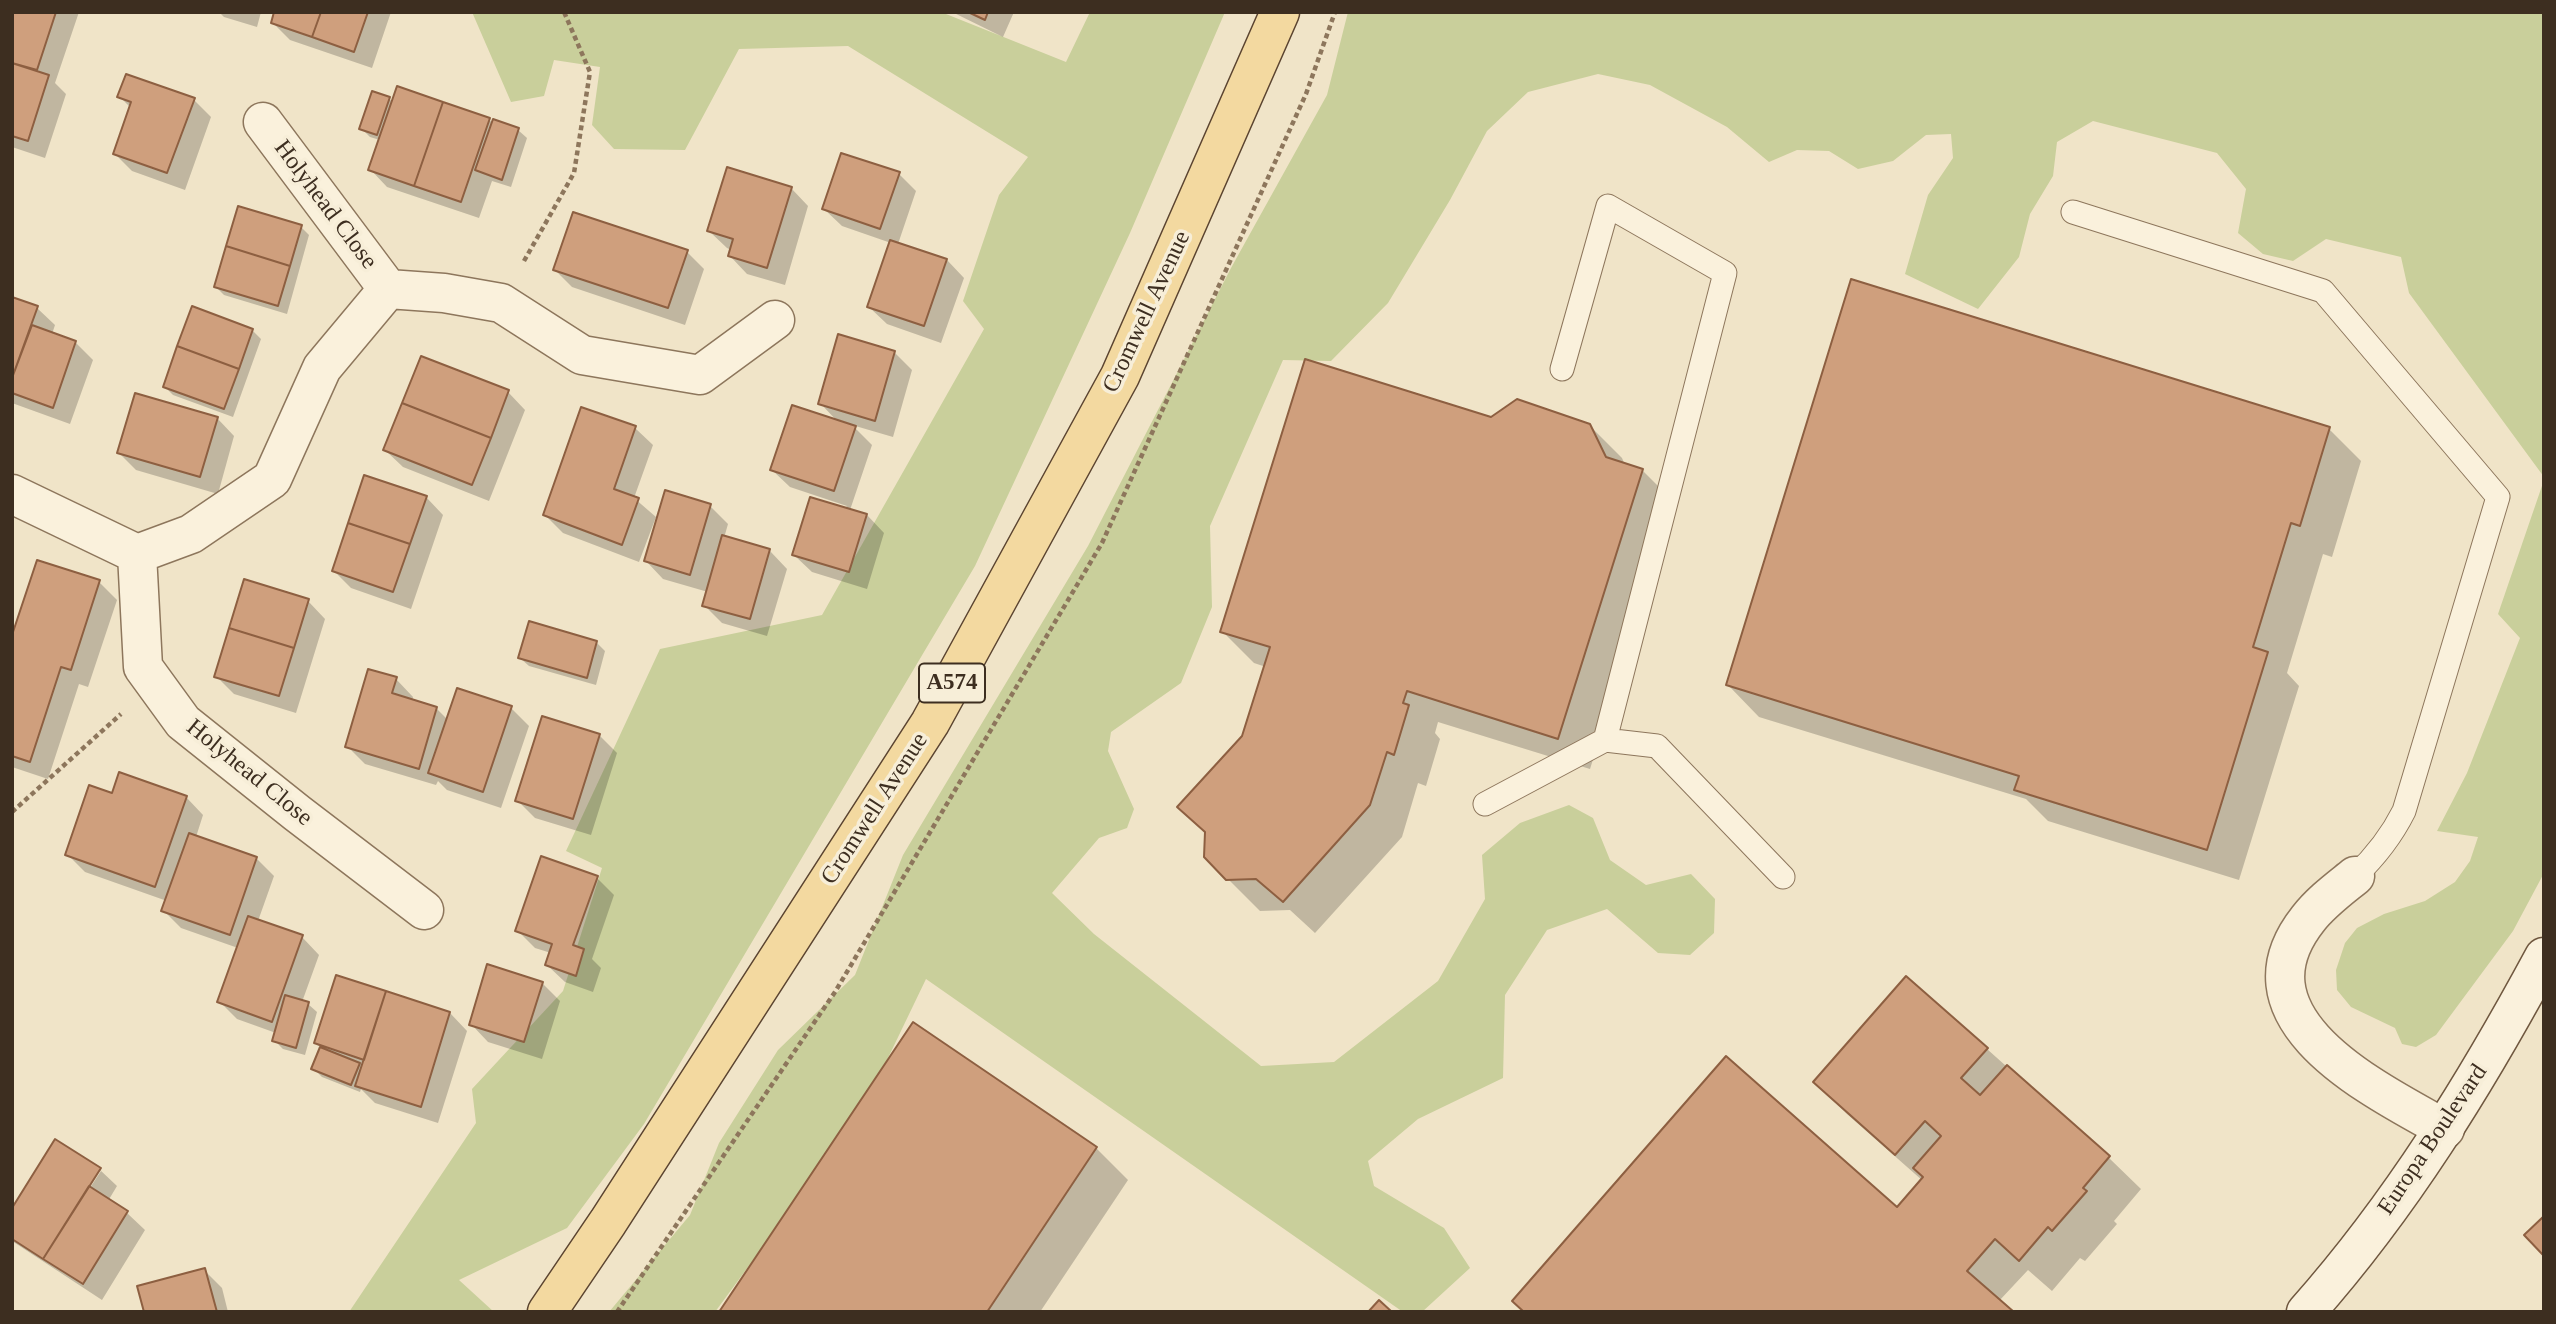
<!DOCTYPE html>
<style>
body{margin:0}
#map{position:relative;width:2556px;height:1324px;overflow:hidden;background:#f0e4c8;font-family:"Times New Roman",serif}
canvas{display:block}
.frame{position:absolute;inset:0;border:14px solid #3d2e20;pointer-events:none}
</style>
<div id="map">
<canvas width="2556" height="1324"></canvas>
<div class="frame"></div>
</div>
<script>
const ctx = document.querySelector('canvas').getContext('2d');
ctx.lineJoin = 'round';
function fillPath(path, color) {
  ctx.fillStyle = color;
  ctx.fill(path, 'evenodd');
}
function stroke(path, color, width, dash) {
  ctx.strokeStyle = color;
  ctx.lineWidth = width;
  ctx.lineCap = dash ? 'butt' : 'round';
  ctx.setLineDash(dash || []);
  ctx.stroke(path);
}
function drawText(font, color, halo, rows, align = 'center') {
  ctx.font = font + ' "Times New Roman",serif';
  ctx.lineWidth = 7;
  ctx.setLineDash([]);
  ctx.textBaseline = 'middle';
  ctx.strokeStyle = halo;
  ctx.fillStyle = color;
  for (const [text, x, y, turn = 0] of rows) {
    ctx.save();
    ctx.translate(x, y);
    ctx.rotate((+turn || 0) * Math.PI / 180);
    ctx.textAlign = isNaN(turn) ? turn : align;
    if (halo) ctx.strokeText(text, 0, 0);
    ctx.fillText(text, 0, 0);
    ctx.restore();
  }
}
fillPath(new Path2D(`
 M472 12H941L1066 62 1090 12H1225L1130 233 975 566 644 1124 567 1228 459 1280 494 1312H349L476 1123 472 1089 563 991 602 868 566 851 660 649 822 615 984 329 963 301 999 195 1028 157 848 46 739 49 685 150 614 149 592 125 600 67 554 60 544 96 511 102Z
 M1348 12H2544V477L2409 293 2401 257 2326 239 2293 261 2263 254 2238 233 2246 189 2217 153 2093 121 2057 142 2053 176 2030 214 2019 257 1978 309 1905 274 1928 195 1953 158 1951 134 1926 135 1893 161 1858 169 1829 151 1797 150 1769 162 1727 127 1650 85 1598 74 1528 92 1487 131 1450 200 1388 303 1331 361 1283 360 1210 526 1212 607 1181 683 1111 732 1108 751 1134 809 1127 828 1099 838 1052 893 1094 934 1261 1066 1334 1062 1438 981 1485 899 1482 855 1520 823 1569 805 1593 818 1610 860 1646 885 1691 874 1715 899 1714 933 1690 955 1658 953 1607 909 1547 930 1505 995 1503 1078 1418 1119 1368 1161 1374 1186 1444 1228 1470 1268 1422 1312H1403L926 979 862 1112 715 1312H609L690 1215 719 1143 778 1050 855 975 903 855 1088 546 1231 268 1327 95Z
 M2544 480V873L2513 931 2436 1035 2416 1047 2402 1044 2395 1028 2351 1007 2337 990 2336 970 2345 943 2357 928 2384 914 2425 901 2455 882 2470 861 2478 837 2437 831 2467 773 2520 638 2498 614Z`), '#c9cf9b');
fillPath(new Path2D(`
 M12 12H79L55 83 66 94 45 158 12 147Z
 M219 12H261L257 27 224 17Z
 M276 12H391L372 68 290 40 273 23Z
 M952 12H1014L1003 37Z
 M119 96 194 100 211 117 185 190 132 171 115 154 130 107Z
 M389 99 393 102 489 120 493 123 518 130 527 138 511 187 492 181 479 218 387 187 370 169 380 140 370 137 361 128Z
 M899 174 916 191 898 244 947 260 964 278 941 343 887 324 869 307 891 243 842 226 824 209Z
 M791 188 808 206 785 285 747 274 730 256 731 250 727 248 709 231Z
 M301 227 309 235 287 314 224 295 216 287Z
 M687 252 704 269 685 325 572 287 555 270Z
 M12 299 37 308 55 325 52 334 75 342 93 360 70 424 12 403Z
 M252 330 261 339 233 417 173 395 165 387Z
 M894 352 912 370 893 437 852 425 872 445 850 510 867 515 884 533 867 589 812 572 794 555 847 506 790 487 772 470 839 423 820 403Z
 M508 392 525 410 489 501 403 467 385 450Z
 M217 418 234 436 218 494 136 470 119 453Z
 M1491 419 1589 425 1622 458 1625 465 1642 470 1674 502 1590 769 1438 722 1435 733 1440 739 1426 786 1418 783 1402 837 1315 933 1290 910 1260 911 1206 857 1207 834 1180 807 1243 737 1266 667 1254 663 1222 631Z
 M635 428 653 445 634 498 656 517 639 562 563 533 545 515Z
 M2329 429 2361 461 2332 557 2323 554 2287 673 2299 686 2239 880 2048 821 2026 799 1759 717 1728 685Z
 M426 497 443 515 411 609 351 588 334 571Z
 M710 506 728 524 724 538 770 551 787 569 767 636 722 623 704 605 708 592 663 579 646 561Z
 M99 582 117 600 88 687 79 684 48 779 12 767V641Z
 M308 601 325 619 296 713 234 694 216 676Z
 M596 642 605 651 596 685 529 666 520 658Z
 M396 679 413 697 412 701 436 708 448 720 511 708 529 726 501 808 447 790 438 781 436 785 365 764 347 746Z
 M599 735 617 753 591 835 535 818 517 800Z
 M113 795 186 797 203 815 196 837 256 858 274 876 258 921 302 937 319 955 302 1002 308 1004 317 1012 305 1055 283 1049 274 1040 276 1033 237 1019 219 1001 238 948 181 928 163 910 167 901 85 872 67 854Z
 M597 878 614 895 592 959 601 968 593 992 565 982 547 965 551 953 535 948 517 930Z
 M542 983 560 1001 542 1059 488 1042 471 1024Z
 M450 1013 467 1031 438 1123 375 1103 361 1089 360 1092 322 1077 313 1068 321 1048 315 1043Z
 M1987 1049 2109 1158 2141 1189 2114 1221 2117 1224 2085 1261 2080 1258 2052 1291 2028 1270 1999 1301 1897 1209 1923 1181 1847 1114 1815 1082Z
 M1096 1148 1128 1180 1040 1312H721Z
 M99 1169 117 1186 108 1201 127 1213 145 1230 102 1300 12 1241V1211ZM96 1171H101L86 1194 83 1193Z
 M204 1270 222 1288 228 1312H146Z`), '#0003');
const building = new Path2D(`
 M12 12H56L37 70 12 63Z
 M274 12H321L312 37 271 23Z
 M321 12H368L354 52 312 37Z
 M968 12H988L985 20Z
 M12 63 49 75 28 141 12 136Z
 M126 74 195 98 167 173 113 154 131 102 117 97Z
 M397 86 443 102 414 186 368 170Z
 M372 91 390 97 377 135 359 129Z
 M443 102 490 118 461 202 414 186Z
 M493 119 519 128 502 180 475 170Z
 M841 153 900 172 880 229 822 209Z
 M727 167 792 187 767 268 728 256 733 239 707 231Z
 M238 206 302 225 290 266 226 246Z
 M573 212 688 250 668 308 553 270Z
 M890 240 947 259 924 326 867 307Z
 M226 246 290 266 278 306 214 287Z
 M1851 279 2330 427 2300 526 2291 523 2253 647 2268 652 2207 850 2014 790 2019 776 1726 685Z
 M12 297 38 306 12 378Z
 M192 306 253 329 239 369 177 346Z
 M32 325 76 341 53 408 12 393V378Z
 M838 334 895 351 875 421 818 404Z
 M177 346 239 369 224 409 163 387Z
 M421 356 509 390 491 438 402 403Z
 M1305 359 1491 417 1517 399 1590 424 1606 457 1643 469 1558 739 1407 691 1403 703 1409 705 1394 755 1387 752 1370 805 1283 902 1256 879 1226 880 1204 857 1205 832 1177 807 1242 736 1270 647 1220 632Z
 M135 393 218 417 200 477 117 453Z
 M402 403 491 438 472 485 383 450Z
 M792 405 856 426 834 491 770 470Z
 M581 407 636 426 614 489 639 498 622 545 543 515Z
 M364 475 427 496 410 544 348 523Z
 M665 490 711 504 690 575 644 561Z
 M810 497 867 514 849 572 792 555Z
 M348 523 410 544 393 592 332 571Z
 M722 535 770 549 750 619 702 606Z
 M37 560 100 580 71 670 61 667 30 762 12 756V635Z
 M244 579 309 599 294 648 229 628Z
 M529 621 597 641 587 678 518 658Z
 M229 628 294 648 279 696 214 677Z
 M368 669 397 677 392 693 437 707 419 769 345 747Z
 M457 688 512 706 483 792 428 773Z
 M542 716 600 734 573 819 515 801Z
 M119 772 187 796 155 887 65 855 89 785 112 793Z
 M189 833 257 857 230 935 161 911Z
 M541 856 598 876 573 945 584 949 576 976 545 965 552 944 515 931Z
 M248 916 303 935 272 1022 217 1002Z
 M487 964 543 982 524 1042 469 1025Z
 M336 975 386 991 364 1060 314 1043Z
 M1906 976 1988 1048 1961 1078 1980 1095 2007 1065 2110 1156 2083 1188 2087 1191 2052 1231 2048 1227 2019 1261 1995 1239 1967 1271 2014 1312H1524L1512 1301 1726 1056 1897 1207 1923 1177 1913 1168 1941 1136 1925 1121 1895 1155 1813 1082Z
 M386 991 450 1012 421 1107 355 1086Z
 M285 995 309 1002 296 1048 272 1041Z
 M913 1022 1097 1147 987 1312H719Z
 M320 1047 360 1063 351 1085 311 1069Z
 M55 1139 101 1168 43 1259 12 1239V1208Z
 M89 1186 128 1211 83 1284 43 1259Z
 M2544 1216V1256L2524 1235Z
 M205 1268 217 1312H144L137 1286Z
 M1379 1300 1392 1312H1368Z`);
fillPath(building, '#cf9f7d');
stroke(building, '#8d5f41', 2);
const lane = new Path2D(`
 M2073 212 2323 291 2498 497 2404 811C2391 837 2376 856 2355 876
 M1562 369 1608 206 1725 273 1605 740
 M1485 804 1605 740 1657 746 1783 877`);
const street = new Path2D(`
 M263 122 388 289
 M12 494 137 554 191 534 272 479 322 368 388 289 444 293 501 303 582 355 700 375 775 320
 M137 554 143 667 183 722 297 813 424 910
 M2355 876C2339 889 2321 902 2308 919 2229 1019 2374 1089 2445 1129`);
const secondary = new Path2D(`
 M2306 1312C2401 1205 2476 1083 2544 957`);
const primary = new Path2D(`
 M547 1312 608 1222 930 723 1120 376 1280 12`);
stroke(lane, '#8d765c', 25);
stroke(street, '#8d765c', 41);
stroke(secondary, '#6f573f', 41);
stroke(primary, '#5b4430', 41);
stroke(new Path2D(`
 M524 261 574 173 590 72 564 12
 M12 812 121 714
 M617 1312 835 992 1102 543 1306 94 1335 12`), '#8d765c', 4.5, [5, 3.5]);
stroke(lane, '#faf1dc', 23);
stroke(street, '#faf1dc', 38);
stroke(secondary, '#faf1dc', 38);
stroke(primary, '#f3d9a0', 38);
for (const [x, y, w] of [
 [952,683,66]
]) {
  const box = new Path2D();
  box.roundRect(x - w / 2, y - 19.5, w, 39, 5);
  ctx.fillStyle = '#f7eed8';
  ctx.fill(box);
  stroke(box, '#3d2e20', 2);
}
drawText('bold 23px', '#3d2e20', null, [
 ["A574",952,683]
]);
drawText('24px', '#3d2e20', '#f7eed8', [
 ["Holyhead Close",325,205,53],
 ["Cromwell Avenue",1147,312,-65],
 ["Holyhead Close",249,773,39],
 ["Cromwell Avenue",875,809,-57],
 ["Europa Boulevard",2433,1140,-56]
]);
</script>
